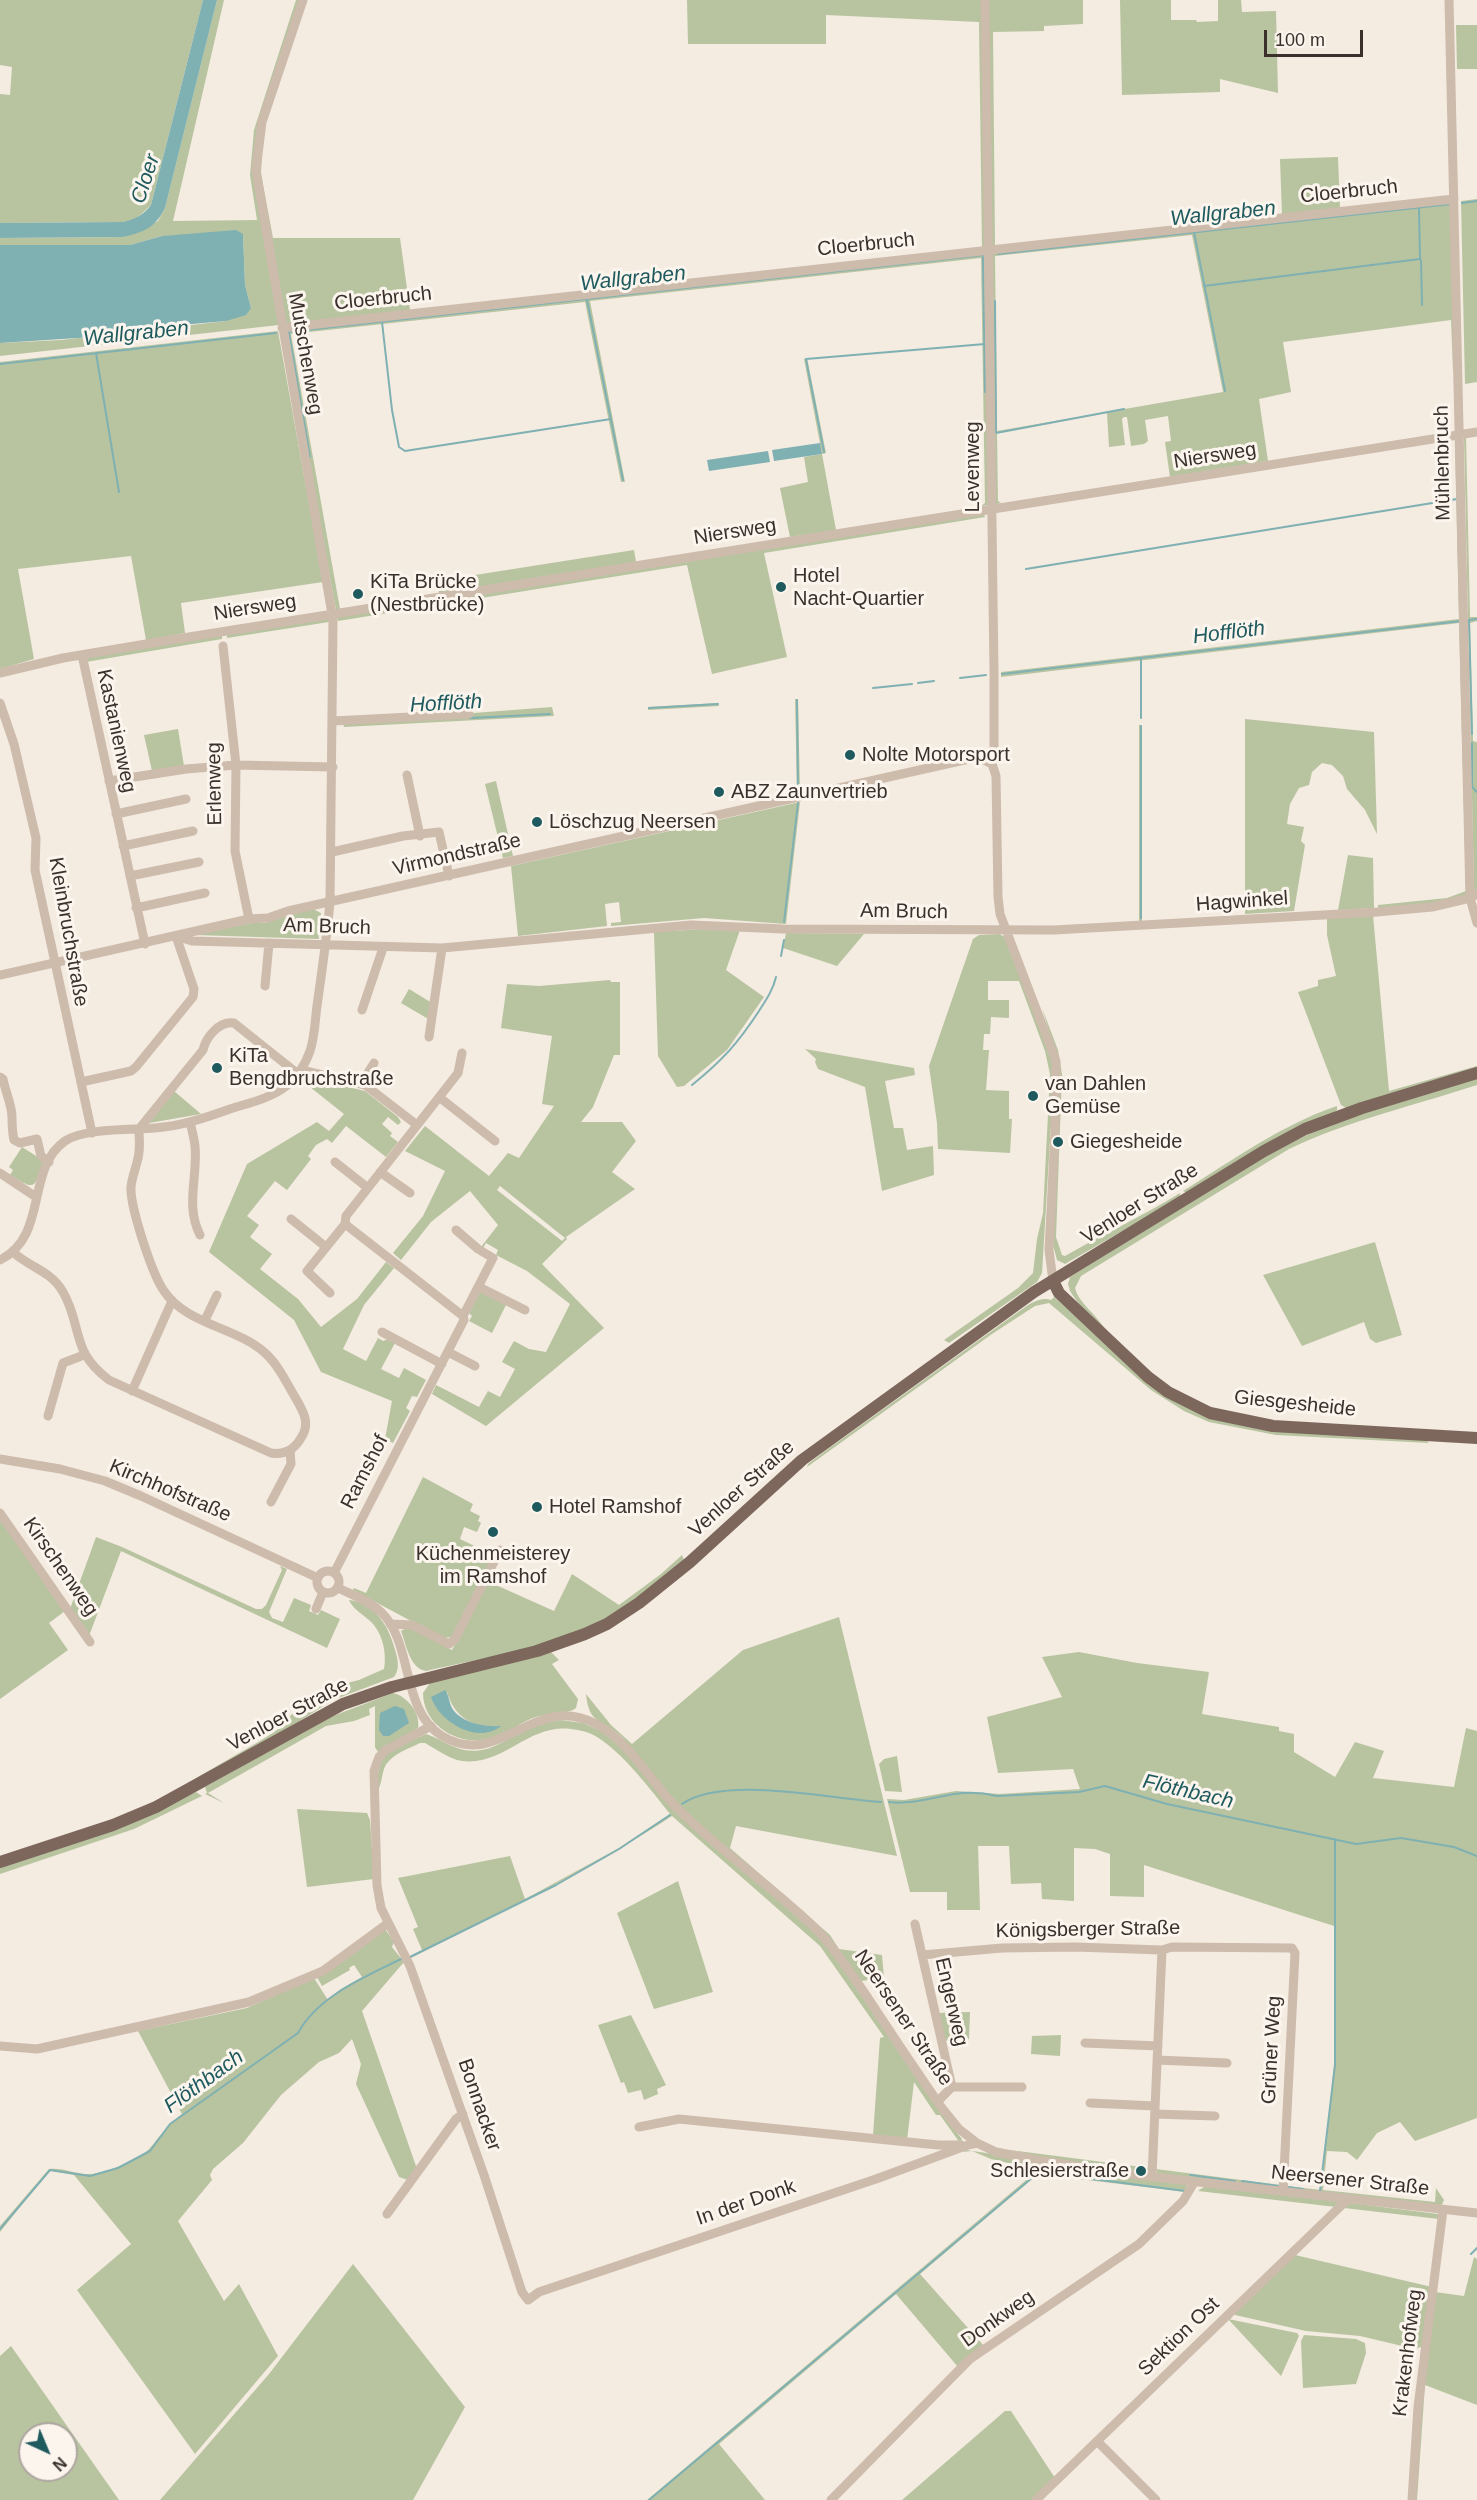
<!DOCTYPE html>
<meta charset="utf-8">
<style>
body{margin:0}
#map{position:relative;width:1477px;height:2500px;overflow:hidden;background:#f4ebe1;font-family:Helvetica,sans-serif}
canvas{display:block}
.north{position:absolute;left:18px;top:2422px;width:60px;height:60px;box-sizing:border-box;background:#fbf5ee;border:2px solid #aea6a0;border-radius:50%;rotate:136deg;font-size:16px;font-weight:700;line-height:24px;text-align:center;color:#3b302b}
.north::after{content:'';display:block;margin:auto;width:21px;height:27px;background:#1f5a5e;clip-path:polygon(50% 0,100% 100%,50% 72%,0 100%)}
.scale{position:absolute;left:1264px;top:30px;width:99px;height:27px;box-sizing:border-box;border:3px solid #3b302b;border-top:0;padding-left:8px;font-size:18px;line-height:21px;white-space:nowrap;color:#3b302b;-webkit-text-stroke:4px #fbf5ee;paint-order:stroke}
</style>
<div id="map">
<canvas width="1477" height="2500"></canvas>
<div class="north">N</div>
<div class="scale">100 m</div>
</div>
<script>
const ctx = document.querySelector('canvas').getContext('2d');
ctx.lineJoin = 'round';
function fillPath(path, color) {
  ctx.fillStyle = color;
  ctx.fill(path, 'evenodd');
}
function stroke(path, color, width, dash) {
  ctx.strokeStyle = color;
  ctx.lineWidth = width;
  ctx.lineCap = dash ? 'butt' : 'round';
  ctx.setLineDash(dash || []);
  ctx.stroke(path);
}
function drawText(font, color, halo, rows, align = 'center') {
  ctx.font = font + ' Helvetica,sans-serif';
  ctx.lineWidth = 6;
  ctx.setLineDash([]);
  ctx.textBaseline = 'middle';
  ctx.strokeStyle = halo;
  ctx.fillStyle = color;
  for (const [text, x, y, turn = 0] of rows) {
    ctx.save();
    ctx.translate(x, y);
    ctx.rotate((+turn || 0) * Math.PI / 180);
    ctx.textAlign = isNaN(turn) ? turn : align;
    if (halo) ctx.strokeText(text, 0, 0);
    ctx.fillText(text, 0, 0);
    ctx.restore();
  }
}
fillPath(new Path2D(`
 M0 0H203L151 205 136 219 123 222 0 223V94L10 95 12 67 0 65Z
 M217 0H224L173 221 257 220 250 175 254 130 296 0H301L254 154 279 325 0 356V343L61 340 226 321 251 308 245 285 243 234 162 236 130 245H0V238L123 237 158 221 165 208Z
 M687 0H983L986 248H982L979 22 826 15V44H688Z
 M987 0H1083V24L1044 26V31L993 32 995 247H991Z
 M1120 0H1171V20H1196L1197 22 1218 21V0H1241L1242 12 1276 11 1278 93 1220 79V92L1122 95Z
 M1456 25H1477V69H1457Z
 M263 132 261 174 273 238H400L410 310 283 325 257 173Z
 M1338 157 1340 208 1282 215 1280 159Z
 M1477 199V382L1465 384 1461 201Z
 M1452 202 1456 369 1453 370 1451 320 1283 342 1291 392 1259 399 1268 461 1170 477 1165 442 1171 441 1168 416 1145 420 1148 441 1144 444 1131 446 1127 417H1124L1122 419 1125 445 1109 447 1107 413 997 433 998 501 1001 503 993 505 992 253ZM1192 235 1223 392 997 431 995 256Z
 M982 254 985 258 989 505 981 506 985 503 981 258 590 301 625 482H621L585 302 291 334 340 609 336 610 285 330Z
 M278 331 323 582 181 603 185 633 146 640 131 556 18 569 34 659 0 669V362Z
 M807 358 826 453 822 454 836 530 790 537 780 488 808 482 804 457 822 454 804 359Z
 M1464 437H1466L1470 617H1477V621L1470 623 1473 741 1477 742V891L1474 889Z
 M1455 439 1458 442 1469 890 1465 897 1417 906 1378 908V905L1447 898 1466 891 1459 623 1001 677V672L1459 619Z
 M984 514 985 517 764 553 787 657 712 674 687 565 338 621 337 617Z
 M634 550 636 562 439 593 437 581Z
 M329 618V622L227 638V634Z
 M222 635V639L86 662 87 658Z
 M795 699H798L800 792 797 793Z
 M718 703 719 706 648 710V707Z
 M552 707 554 716 344 727 343 723Z
 M1245 719 1374 732 1377 834 1365 810 1347 789 1343 776 1332 765 1322 763 1312 772 1309 785 1299 788 1290 804 1287 824 1304 827 1301 841 1305 845 1294 911 1245 914Z
 M1139 725H1142V921H1139Z
 M178 729 184 766 152 771 144 735Z
 M496 781 513 856 503 858 485 784Z
 M800 802 786 924 704 918 611 926V923L621 922 619 902 605 904 607 926 518 936 511 866Z
 M1348 855 1373 858 1374 908 1338 910Z
 M313 909 321 913 320 926H317L319 939 195 935 256 922 265 923 282 916Z
 M1373 915 1389 1091 1477 1066V1069L1346 1108 1341 1105 1298 992 1318 986V980L1336 976 1327 935V919Z
 M704 929 740 930 726 970 764 997 727 1050 684 1086 677 1087 658 1056 654 932Z
 M786 933 864 934 837 966 783 948Z
 M999 934 1007 938 1052 1060 1054 1074 1042 1273 1037 1282 949 1343 944 1340 1018 1288 1033 1273 1037 1239 1043 1213 1050 1074 1045 1051 1019 981H988V1000H1009V1018L991 1017 990 1034H984L983 1050H989L986 1090 1009 1091V1119H1012L1010 1153 938 1149 937 1123 929 1066 973 939 979 935Z
 M610 980 611 982H620V1055H614L593 1107 581 1122H622L636 1141 612 1172 635 1189 566 1237 567 1239 542 1264 604 1328 486 1426 432 1394 436 1385 479 1407 488 1391 500 1397 515 1369 502 1362 514 1341 529 1349 546 1352 570 1304 527 1271 496 1255 498 1250 486 1243 483 1248 481 1247 498 1225 470 1191 431 1222 401 1260 393 1253 423 1216 445 1171 405 1151 425 1126 489 1176 508 1153 519 1158 554 1106 542 1104 552 1036 501 1028 507 984 539 986ZM500 1186 565 1238 562 1241 497 1190Z
 M409 989 432 1003 430 1020 401 1003Z
 M1042 1008 1058 1050 1062 1074 1056 1237 1062 1255 1065 1256C1103 1234 1143 1216 1180 1193V1198L1065 1264 1057 1260 1053 1245 1060 1068Z
 M805 1049 914 1068 915 1075 885 1081 894 1128H903L907 1150 933 1146 934 1175 882 1191 865 1087 818 1069 815 1062 816 1059Z
 M304 1075 311 1081 314 1079 365 1091 398 1117 401 1122 398 1125 388 1117 382 1124 392 1133 390 1136 398 1142 386 1157 346 1126 332 1143 327 1139 316 1145 308 1156 311 1159 287 1190 275 1181 247 1216 259 1225 250 1237 272 1254 260 1269 298 1299 321 1327 357 1299 386 1262 394 1268 364 1305 343 1349 366 1361 378 1338 383 1341 388 1339 395 1343 381 1369 399 1378 404 1368 426 1380 417 1397 412 1396 406 1408 410 1411 393 1443 385 1439 392 1401 321 1372 294 1320 209 1252 247 1164 317 1122 329 1131 344 1114 300 1079Z
 M1477 1077V1085C1413 1106 1350 1120 1289 1149L1081 1276 1075 1288C1078 1301 1091 1310 1099 1321 1127 1356 1166 1392 1208 1407 1230 1414 1254 1417 1276 1423 1256 1419 1233 1417 1213 1410 1170 1397 1094 1330 1070 1291L1068 1284 1070 1277 1267 1154 1343 1118Z
 M174 1091 201 1114 149 1123Z
 M1337 1106V1110L1333 1113 1187 1193 1183 1191C1233 1160 1281 1125 1337 1106Z
 M22 1147 44 1161C34 1189 36 1191 10 1175L13 1170 9 1167Z
 M1375 1242 1402 1335 1376 1343 1370 1339 1364 1322 1302 1346 1263 1275Z
 M480 1292 506 1305 492 1333 469 1321 472 1316 469 1313Z
 M1054 1297 1091 1329 1210 1416 1424 1438 1429 1443 1276 1435 1209 1422 1184 1411 1151 1390 1049 1303 1035 1306 992 1334 807 1467 808 1464 828 1449 1011 1317C1022 1310 1037 1295 1051 1300Z
 M423 1477 473 1504 470 1511 480 1516 478 1521 481 1523 477 1532 464 1527 460 1539 493 1555 452 1637 443 1638 353 1590 354 1588 366 1593Z
 M0 1517 65 1611 49 1623 68 1650 0 1699Z
 M96 1537 122 1547 256 1609H262L266 1605 282 1570 280 1566 287 1569 269 1612 272 1618 283 1622 294 1598 311 1605 309 1611 318 1615 321 1610 340 1619 327 1648 121 1551 89 1636 70 1609Z
 M682 1555 684 1560C658 1582 633 1603 603 1620 555 1648 481 1658 426 1671 410 1669 406 1644 401 1631L408 1627 452 1650 487 1581 554 1611 572 1574 619 1605 661 1574Z
 M349 1600C375 1603 389 1626 395 1650 398 1659 400 1669 394 1677L333 1700 257 1748 191 1781 260 1741 280 1728 292 1714 325 1696 336 1686 359 1680 384 1669C387 1652 382 1631 369 1620 361 1613 353 1609 349 1600Z
 M839 1617 897 1856 736 1826 730 1848 830 1935 839 1949 882 1955 884 1978 861 1981 837 1949 678 1805 622 1737C601 1718 589 1725 586 1694L611 1725 632 1744 743 1650Z
 M550 1651 559 1660 552 1664 578 1699 576 1708C569 1714 547 1713 536 1717 521 1721 509 1734 494 1738 463 1748 423 1728 423 1693L430 1683ZM447 1692C455 1718 472 1728 500 1726 474 1730 463 1734 443 1714Z
 M1079 1652 1137 1663 1209 1672 1202 1714 1279 1727V1731L1294 1734V1752L1335 1777 1355 1742 1384 1751 1373 1778 1454 1787 1466 1728 1477 1731V2118L1415 2141 1400 2122 1377 2133 1357 2160 1347 2152 1327 2151 1323 2190 1435 2202 1436 2188 1444 2200 1441 2207 1287 2190 1286 2186 1321 2190 1334 2064V1926L1144 1865V1897L1110 1896V1854L1095 1849 1074 1848V1901L1042 1899 1041 1883 1011 1884 1009 1846H978L980 1910H947V1892H910L887 1799 904 1800 956 1791 1000 1794 1080 1789 1073 1769 998 1773 987 1717 1062 1697 1042 1657Z
 M393 1693C407 1696 421 1713 418 1728L378 1752 375 1747V1706L369 1709 370 1715 354 1721 326 1726 208 1793 224 1803 205 1794 207 1793 205 1787 325 1719Z
 M560 1720 583 1723 603 1732 627 1753 665 1799 825 1942 941 2113 962 2139 960 2143 940 2115H936L914 2082 907 2140 873 2135 880 2038 884 2037 820 1946 672 1816C588 1871 499 1913 409 1959V1957L422 1950 413 1929 418 1927 398 1878 510 1856 525 1899 619 1848 670 1814C651 1790 623 1753 597 1737 589 1732 580 1730 571 1729 527 1724 505 1766 462 1761 449 1759 436 1749 425 1743H420C408 1749 389 1755 384 1769 381 1778 382 1785 376 1793 379 1748 388 1752 426 1734 439 1738 450 1747 464 1750 492 1755 509 1736 533 1726 541 1723 551 1722 560 1720Z
 M897 1756 902 1792 885 1791 879 1764 884 1759Z
 M196 1792 202 1796 134 1829 0 1874V1866Z
 M297 1809 367 1813 370 1820 374 1879 307 1887Z
 M678 1881 713 1992 654 2009 617 1913Z
 M385 1929 394 1942 392 1947 404 1962 362 2011 417 2169 408 2180 399 2177 356 2084 361 2064 352 2039 339 2053 319 2062 281 2095 243 2143 213 2169 210 2175 212 2180 178 2221 224 2301 239 2284 278 2356 195 2454 77 2290 131 2244 74 2175 51 2171 47 2173 0 2232V2226L49 2169C63 2167 77 2175 91 2174 106 2173 141 2159 150 2148 161 2135 168 2124 182 2114L138 2031 247 2008 314 1978 328 2000 341 1989 362 1977 354 1965 349 1968 350 1970 322 1986 317 1977Z
 M970 2012 969 2039 944 2041 938 2013Z
 M631 2015 666 2085 657 2089 658 2094 644 2100 641 2090 628 2093 624 2082 621 2083 598 2025Z
 M1061 2035 1060 2056 1031 2054 1032 2036Z
 M966 2150 1187 2183 1186 2192 1038 2174 920 2274 984 2346 958 2367 896 2294 719 2444 765 2500H647L1038 2170 991 2159 972 2151 963 2152Z
 M1010 2150 1149 2168 1147 2172 1046 2158Z
 M1156 2169 1280 2185 1279 2189 1157 2173Z
 M1207 2185 1337 2201 1339 2203 1336 2207 1198 2191Z
 M1350 2203 1438 2214 1439 2219 1344 2208Z
 M1295 2255 1432 2287 1424 2346 1415 2349 1360 2336 1306 2331 1235 2315 1234 2313Z
 M1474 2257 1477 2259V2405L1425 2385 1417 2500H1415L1420 2409 1435 2292 1464 2296Z
 M353 2264 465 2407 413 2500H160L269 2374Z
 M1228 2319 1297 2333 1299 2336 1281 2376Z
 M1304 2335 1356 2339 1365 2343 1366 2353 1356 2384 1303 2388 1301 2341Z
 M11 2346 119 2500H0V2356ZM30 2434H66V2470H30Z
 M1005 2411H1011L1055 2478 1032 2500H902Z`), '#b8c4a0');
fillPath(new Path2D(`
 M203 0H217L165 208C155 228 144 232 123 237L0 238V223L123 222C136 219 143 215 151 205Z
 M236 230 243 234 245 285 251 308 246 315 226 321 136 329 93 337 0 343V245H130L162 236Z
 M820 443 822 454 774 461 772 450Z
 M768 451 770 462 709 471 707 460Z
 M445 1690C449 1695 449 1702 452 1708 461 1723 485 1727 501 1726 478 1745 439 1722 431 1697Z
 M395 1706 404 1709 409 1723 389 1736H383L379 1730 380 1713Z`), '#7fb0b2');
stroke(new Path2D(`
 M1462 203 1477 201
 M1194 232 1225 391
 M998 254 1451 204
 M983 257 985 392
 M1421 260 1422 305
 M1204 286 1420 259 1419 208
 M587 300 623 480
 M995 301 996 433 1124 409
 M382 322 392 410 399 447 405 451 611 419
 M288 332 984 255
 M289 333 310 457
 M96 353 119 492
 M0 364 276 333
 M824 452 806 359 985 344
 M1026 569 1457 499
 M1002 674 1461 621
 M960 678 986 675
 M918 683 934 681
 M873 688 912 684
 M797 700 798 792
 M649 708 718 704
 M470 718 550 714
 M1141 718V658
 M1141 726V918
 M1472 734 1469 620 1477 619
 M1472 743V787L1477 792
 M784 922 798 803
 M781 956 784 940
 M692 1085C723 1060 738 1043 759 1011 766 1000 773 990 776 977
 M889 1802C912 1805 933 1797 955 1794 968 1792 984 1793 997 1796L1079 1792 1105 1786 1167 1804 1356 1844 1401 1838 1454 1847 1477 1856
 M682 1804C724 1775 830 1799 881 1802
 M410 1957 556 1885 619 1849 670 1815
 M1190 2175 1235 2181
 M1242 2181 1279 2186
 M1288 2187 1303 2189
 M1320 2191 1335 2065V1839
 M0 2229 50 2170 90 2176 118 2168 150 2151 170 2124 298 2033C318 1996 365 1977 401 1959
 M1471 2254 1477 2248
 M649 2500 1039 2172 1185 2191`), '#7fb0b2', 2);
stroke(new Path2D(`
 M985 0 994 671V754L992 764 996 776 998 897 1000 914 1056 1061 1055 1132 1049 1250 1053 1281
 M1449 0 1470 898 1477 923
 M282 328 1454 199
 M223 646 236 765 235 851 249 919
 M82 655 145 944
 M0 673 63 658 164 641 1477 432
 M0 703 14 744 36 838 35 870 92 1133
 M333 721 469 714
 M407 775 420 836
 M109 781 186 769 236 765 333 767
 M116 814 186 799
 M123 846 193 831
 M332 852 403 836 439 832 449 876
 M130 876 199 862
 M136 908 205 893
 M176 936 192 941 442 948 691 925 783 929 1054 930 1377 912 1432 907 1470 898 1477 894
 M0 975 249 919 268 918 288 911 969 759 980 758 992 764
 M265 986 269 943
 M362 1010 383 948
 M429 1037 442 948
 M301 1070 365 1085 417 1125
 M0 1077 3 1079C5 1091 12 1105 12 1117 12 1125 12 1131 14 1140L20 1143 37 1139 41 1156 49 1162
 M81 1082 131 1071 136 1067 193 997 194 989 176 936
 M361 1084 374 1063
 M439 1097 495 1141
 M190 1122C192 1130 194 1138 195 1146 198 1177 185 1205 200 1235
 M335 1162 368 1188
 M380 1172 410 1193
 M0 1173 36 1197
 M291 1219 326 1247
 M456 1230 478 1249 493 1258 463 1316
 M13 1252C30 1268 50 1270 63 1292 83 1327 70 1351 109 1380L271 1453C284 1455 294 1450 301 1438 311 1423 303 1411 295 1397 286 1382 278 1364 264 1352 235 1327 186 1324 164 1291 152 1274 130 1207 131 1187 132 1175 138 1164 139 1152 140 1145 139 1136 139 1129L203 1050C206 1037 219 1021 234 1023L298 1074
 M0 1260C49 1236 25 1169 65 1141 84 1128 132 1130 155 1128 181 1126 205 1118 230 1109 248 1103 269 1099 285 1087 297 1078 305 1065 310 1051 315 1036 315 1020 317 1006 322 971 327 936 330 902L333 620 256 170 262 122 303 0
 M479 1287 525 1310
 M330 1293 307 1271 345 1224 346 1216 458 1073 462 1053
 M205 1320 217 1295
 M382 1332 442 1364
 M448 1352 475 1366
 M132 1391 172 1301
 M48 1416 63 1363 84 1355
 M0 1459 60 1469 105 1481 141 1496 318 1578
 M271 1502 291 1464 290 1450
 M0 1513 90 1642
 M317 1582a11 11 0 1 1 22 0a11 11 0 1 1-22 0Z
 M334 1573 464 1320 463 1316 345 1224
 M338 1588C353 1595 369 1601 381 1612 414 1643 400 1710 442 1736 501 1771 532 1691 596 1724 627 1739 650 1780 674 1805 717 1849 769 1884 814 1927 834 1947 850 1972 866 1995 891 2033 916 2071 942 2108L959 2129 977 2143 996 2152 1043 2161 1136 2175 1477 2213
 M316 1609 323 1592
 M390 1624 412 1625 449 1644 455 1639 500 1550
 M431 1726 386 1750 379 1757 374 1771 377 1885 381 1908 410 1966 484 2175 522 2292 528 2300 539 2292 876 2179 968 2145 977 2143
 M915 1924 952 2087 938 2101
 M922 1955 1002 1948 1075 1947 1162 1950 1172 1947 1292 1948 1295 1953 1283 2192
 M1085 2043 1158 2046
 M0 2046 37 2049 249 2002 323 1971 387 1924
 M1157 2060 1227 2063
 M952 2087H1022
 M1090 2103 1155 2106
 M1155 2114 1215 2116
 M639 2127 679 2119 938 2145H961
 M1152 2176 1162 1950
 M387 2214 456 2119 463 2114
 M1097 2441 1156 2500
 M831 2500 970 2359 1139 2244 1183 2201 1195 2181
 M1036 2500 1348 2199
 M1412 2500 1418 2407 1443 2210`), '#cdbbac', 9);
stroke(new Path2D(`
 M1053 1281 1059 1293 1148 1377 1168 1392 1210 1413 1273 1426 1477 1438
 M0 1862 113 1825 156 1807 343 1704 392 1687 537 1651 585 1634 607 1624 639 1603 690 1562 802 1460 1034 1292 1264 1151 1305 1129 1362 1108 1477 1073`), '#7d675c', 12);
for (const [x, y, r, color] of [
 [781,587,6,"#1f5a5e"],
 [358,594,6,"#1f5a5e"],
 [850,755,6,"#1f5a5e"],
 [719,792,6,"#1f5a5e"],
 [537,822,6,"#1f5a5e"],
 [217,1068,6,"#1f5a5e"],
 [1033,1096,6,"#1f5a5e"],
 [1058,1142,6,"#1f5a5e"],
 [537,1507,6,"#1f5a5e"],
 [493,1532,6,"#1f5a5e"],
 [1141,2171,6,"#1f5a5e"]
]) {
  const dot = new Path2D();
  dot.arc(x, y, r, 0, 2 * Math.PI);
  ctx.fillStyle = color;
  ctx.fill(dot);
  stroke(dot, '#fbf5ee', 2);
}
drawText('20px', '#3b302b', '#fbf5ee', [
 ["Cloerbruch",1349,192,-6],
 ["Cloerbruch",866,245,-6],
 ["Cloerbruch",383,299,-6],
 ["Mutschenweg",305,354,80],
 ["Niersweg",1215,456,-9],
 ["Mühlenbruch",1443,463,-91],
 ["Levenweg",973,467,-90],
 ["Niersweg",735,532,-9],
 ["Niersweg",255,608,-9],
 ["Kastanienweg",116,731,78],
 ["Erlenweg",215,784,-91],
 ["Virmondstraße",457,855,-13],
 ["Hagwinkel",1242,902,-4],
 ["Am Bruch",904,912,1],
 ["Am Bruch",327,927,2],
 ["Kleinbruchstraße",68,932,80],
 ["Venloer Straße",1140,1204,-32],
 ["Giesgesheide",1295,1404,6],
 ["Ramshof",365,1472,-63],
 ["Venloer Straße",742,1489,-42],
 ["Kirchhofstraße",170,1491,23],
 ["Kirschenweg",60,1567,55],
 ["Venloer Straße",288,1715,-28],
 ["Königsberger Straße",1088,1930,-1],
 ["Engerweg",951,2002,77],
 ["Neersener Straße",903,2018,56],
 ["Grüner Weg",1272,2050,-87],
 ["Bonnacker",479,2105,71],
 ["Neersener Straße",1350,2181,6],
 ["In der Donk",746,2203,-19],
 ["Donkweg",998,2319,-35],
 ["Sektion Ost",1179,2337,-44],
 ["Krakenhofweg",1408,2353,-83]
]);
drawText('20px', '#3b302b', '#fbf5ee', [
 ["Hotel",793,576],
 ["Nacht-Quartier",793,599],
 ["KiTa Brücke",370,582],
 ["(Nestbrücke)",370,605],
 ["Nolte Motorsport",862,755],
 ["ABZ Zaunvertrieb",731,792],
 ["Löschzug Neersen",549,822],
 ["KiTa",229,1056],
 ["Bengdbruchstraße",229,1079],
 ["van Dahlen",1045,1084],
 ["Gemüse",1045,1107],
 ["Giegesheide",1070,1142],
 ["Hotel Ramshof",549,1507],
 ["Küchenmeisterey",493,1554,"center"],
 ["im Ramshof",493,1577,"center"],
 ["Schlesierstraße",1129,2171,"right"]
], 'left');
drawText('italic 21px', '#1f5a5e', '#fbf5ee', [
 ["Cloer",146,179,-72],
 ["Wallgraben",1223,214,-6],
 ["Wallgraben",633,279,-6],
 ["Wallgraben",136,334,-6],
 ["Hofflöth",1229,633,-7],
 ["Hofflöth",446,704,-3],
 ["Flöthbach",1188,1792,13],
 ["Flöthbach",204,2082,-36]
]);
</script>
